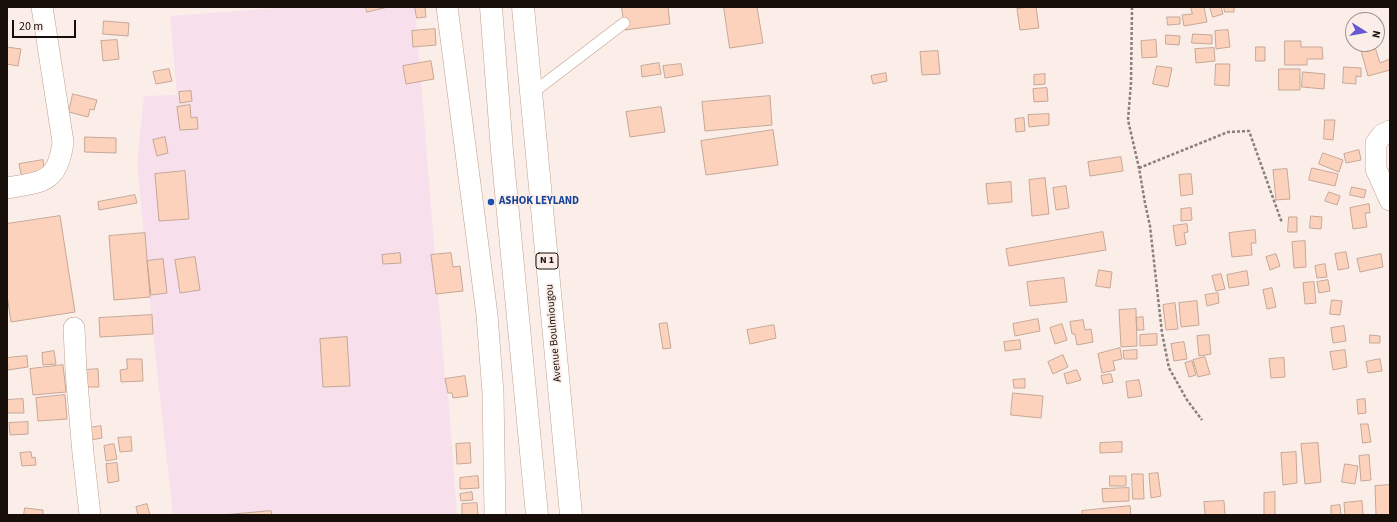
<!DOCTYPE html>
<style>
body{margin:0}
#map{position:relative;width:1397px;height:522px;overflow:hidden;background:#fbeee8;font-family:"Source Sans 3",sans-serif}
canvas{display:block}
.frame{position:absolute;inset:0;border:8px solid #180e09;pointer-events:none}
.north{position:absolute;left:1345px;top:12px;width:40px;height:40px;box-sizing:border-box;background:#fbeee8;border:1px solid #a0948f;border-radius:50%;rotate:101deg;font-size:11px;font-weight:700;line-height:16px;text-align:center;color:#180e09}
.north::after{content:'';display:block;margin:auto;width:14px;height:18px;background:#6658d1;clip-path:polygon(50% 0,100% 100%,50% 72%,0 100%)}
.scale{position:absolute;left:12px;top:20px;width:64px;height:18px;box-sizing:border-box;border:2px solid #180e09;border-top:0;padding-left:5px;font-size:12px;line-height:14px;white-space:nowrap;color:#180e09;-webkit-text-stroke:3px #fbeee8;paint-order:stroke}
</style>
<div id="map">
<canvas width="1397" height="522"></canvas>
<div class="frame"></div>
<div class="north">N</div>
<div class="scale">20 m</div>
</div>
<script>
const ctx = document.querySelector('canvas').getContext('2d');
ctx.lineJoin = 'round';
function fillPath(path, color) {
  ctx.fillStyle = color;
  ctx.fill(path, 'evenodd');
}
function stroke(path, color, width, dash) {
  ctx.strokeStyle = color;
  ctx.lineWidth = width;
  ctx.lineCap = dash ? 'butt' : 'round';
  ctx.setLineDash(dash || []);
  ctx.stroke(path);
}
function drawText(font, color, halo, rows, align = 'center') {
  ctx.font = font + ' "Source Sans 3",sans-serif';
  ctx.lineWidth = 3.5;
  ctx.setLineDash([]);
  ctx.textBaseline = 'middle';
  ctx.strokeStyle = halo;
  ctx.fillStyle = color;
  for (const [text, x, y, turn = 0] of rows) {
    ctx.save();
    ctx.translate(x, y);
    ctx.rotate((+turn || 0) * Math.PI / 180);
    ctx.textAlign = isNaN(turn) ? turn : align;
    if (halo) ctx.strokeText(text, 0, 0);
    ctx.fillText(text, 0, 0);
    ctx.restore();
  }
}
fillPath(new Path2D(`
 M290 7H415L445 379 448 393 457 515H173L153 334 137 163 144 96 177 95 170 16Z`), '#f7e0ec');
const building = new Path2D(`
 M366 7H388L367 12Z
 M415 7H425L426 17 417 18Z
 M622 7H668L670 24 625 30Z
 M724 7H757L763 43 730 48Z
 M1030 7H1036L1039 28 1020 30 1017 9Z
 M1191 7H1204L1207 22 1184 26 1182 15 1192 14Z
 M1210 7H1221L1223 14 1213 17Z
 M1224 7H1234V12H1225Z
 M1167 17H1180V24L1168 25Z
 M104 21 129 23 128 36 103 34Z
 M435 29 436 45 413 47 412 31Z
 M1228 30 1230 47 1216 49 1215 31Z
 M1193 34 1212 35V44L1192 43Z
 M1166 35 1180 36 1179 45 1166 44Z
 M117 40 119 59 103 61 101 41Z
 M1156 40 1157 57 1142 58 1141 41Z
 M1285 41H1301V47H1322L1323 59H1307V65H1285Z
 M1369 44H1374L1380 63 1390 59V70L1368 76 1360 47Z
 M7 47 21 49 18 66 7 64Z
 M1256 47H1265V61H1256Z
 M1214 48 1215 61 1196 63 1195 49Z
 M938 51 940 74 922 75 920 52Z
 M431 61 434 79 406 84 403 66Z
 M659 63 661 74 642 77 641 66Z
 M681 64 683 75 665 78 663 66Z
 M1216 64H1230L1229 86 1215 85Z
 M1157 66 1172 68 1168 87 1153 84Z
 M1344 67 1361 68V77L1356 76V84L1343 83Z
 M169 69 172 81 156 84 153 72Z
 M1279 69H1300V90H1279Z
 M1303 72 1325 74 1324 89 1302 87Z
 M886 73 887 81 873 84 871 76Z
 M1045 74V84L1034 85V75Z
 M1047 88 1048 101 1034 102 1033 89Z
 M191 91 192 101 180 103 179 92Z
 M73 94 97 100 94 110 90 109 88 117 69 112Z
 M770 96 772 125 705 131 702 102Z
 M190 105 191 118 197 117 198 129 180 130 177 107Z
 M661 107 665 132 630 137 626 112Z
 M1049 114V125L1029 127 1028 115Z
 M1024 118 1025 131 1016 132 1015 119Z
 M1325 120H1335L1333 140 1324 139Z
 M773 130 778 165 706 175 701 141Z
 M85 137 116 138V153L85 152Z
 M165 137 168 153 157 156 153 140Z
 M1359 150 1361 160 1346 163 1344 154Z
 M1323 153 1343 160 1339 172 1319 164Z
 M1121 157 1123 171 1090 176 1088 162Z
 M43 160 45 174 22 178 19 164Z
 M1312 168 1338 174 1335 186 1309 180Z
 M1287 169 1290 199 1276 200 1273 170Z
 M185 171 189 219 159 221 155 174Z
 M1191 174 1193 194 1181 196 1179 175Z
 M1045 178 1049 214 1032 216 1029 180Z
 M1011 182 1012 202 988 204 986 184Z
 M1066 186 1069 208 1056 210 1053 188Z
 M1352 187 1366 190 1364 198 1350 195Z
 M1329 192 1340 196 1337 205 1325 201Z
 M135 195 137 203 99 210 98 202Z
 M1369 204 1370 213H1365L1367 227 1353 229 1350 208Z
 M1191 208 1192 220 1181 221V209Z
 M60 216 75 312 11 322 7 295V224Z
 M1311 216 1322 217 1321 229 1310 228Z
 M1289 217H1297V232H1288Z
 M1187 224 1188 232 1184 233 1186 244 1176 246 1173 226Z
 M1255 230 1256 243H1251L1252 255 1232 257 1229 233Z
 M1103 232 1106 250 1009 266 1006 249Z
 M145 233 150 297 114 300 109 236Z
 M1305 241 1306 267 1294 268 1292 242Z
 M1346 252 1349 268 1338 270 1335 254Z
 M400 253 401 263 383 264 382 255Z
 M451 253 453 267 460 266 463 291 436 294 431 255Z
 M1276 254 1280 266 1270 270 1266 257Z
 M1381 254 1383 267 1360 272 1357 259Z
 M195 257 200 290 180 293 175 260Z
 M163 259 167 293 151 295 147 261Z
 M1325 264 1327 277 1317 278 1315 266Z
 M1099 270 1112 272 1110 288 1096 286Z
 M1247 271 1249 285 1229 288 1227 275Z
 M1221 274 1225 289 1216 291 1212 276Z
 M1064 278 1067 302 1030 306 1027 282Z
 M1328 280 1330 291 1319 293 1317 282Z
 M1314 282 1316 303 1305 304 1303 283Z
 M1272 288 1276 307 1267 309 1263 290Z
 M1218 293 1219 303 1207 306 1205 295Z
 M1332 300 1342 301 1340 315 1330 314Z
 M1197 301 1199 325 1181 327 1179 303Z
 M1175 303 1178 329 1166 330 1163 305Z
 M1136 309 1137 346 1121 347 1119 310Z
 M152 315 153 334 100 337 99 318Z
 M1143 317 1144 330H1137L1136 318Z
 M1038 319 1040 331 1015 336 1013 324Z
 M1083 320 1085 330 1091 329 1093 342 1077 345 1075 334H1072L1070 322Z
 M667 323 671 348 663 349 659 324Z
 M1062 324 1067 340 1055 344 1050 328Z
 M774 325 776 338 750 344 747 330Z
 M1344 326 1346 341 1333 343 1331 328Z
 M1157 334V345L1140 346V335Z
 M1209 335 1211 354 1199 356 1197 336Z
 M1370 335 1380 336V343H1370Z
 M347 337 350 386 323 387 320 339Z
 M1020 340 1021 349 1005 351 1004 342Z
 M1184 342 1187 359 1174 361 1171 344Z
 M1120 348 1122 359 1113 361 1115 370 1102 373 1098 354Z
 M1137 350V359H1124L1123 351Z
 M1345 350 1347 367 1333 370 1330 352Z
 M54 351 56 364 43 365 42 353Z
 M1063 355 1068 367 1053 374 1048 362Z
 M27 356 28 367 8 370 7 358Z
 M1205 357 1210 374 1198 377 1193 360Z
 M1284 358 1285 377 1271 378 1269 359Z
 M127 359H142L143 381 121 382 120 370 127 369Z
 M1380 359 1382 371 1368 373 1366 362Z
 M1192 361 1196 375 1189 377 1185 363Z
 M63 365 66 392 33 395 30 369Z
 M98 369 99 387H87L86 370Z
 M1077 370 1081 380 1067 384 1064 374Z
 M1111 374 1113 382 1103 384 1101 376Z
 M465 376 468 396 453 398 452 393H448L445 379Z
 M1025 379V388H1014L1013 380Z
 M1139 380 1142 396 1128 398 1126 382Z
 M1013 393 1043 396 1041 418 1011 415Z
 M65 395 67 419 38 421 36 398Z
 M23 399 24 413H7V400Z
 M1365 399 1366 413 1358 414 1357 400Z
 M28 422V434L10 435 9 423Z
 M1361 424H1368L1371 442 1363 443Z
 M101 426 102 438 91 440 89 428Z
 M131 437 132 451 120 452 118 438Z
 M1122 442V452L1100 453V443Z
 M470 443 471 463 457 464 456 444Z
 M1318 443 1321 482 1305 484 1301 444Z
 M114 444 117 459 106 461 104 446Z
 M31 452 32 458 35 457 36 465 22 466 20 453Z
 M1296 452 1297 483 1283 485 1281 453Z
 M1369 455 1371 480 1361 481 1359 456Z
 M117 463 119 481 108 483 106 464Z
 M1345 464 1358 466 1355 484 1342 482Z
 M1158 473 1161 496 1151 498 1149 474Z
 M1132 474H1143L1144 499H1133Z
 M478 476 479 488 460 489V478Z
 M1110 476H1126V486H1110Z
 M1390 485V515H1376L1375 486Z
 M1129 488V501L1103 502 1102 489Z
 M472 492 473 500 461 501 460 494Z
 M1275 492V515H1264V493Z
 M1224 501 1225 515H1205L1204 502Z
 M1362 501 1363 515H1345L1344 503Z
 M477 503 478 515H462V504Z
 M147 504 150 515H138L136 507Z
 M1340 505 1341 515H1331V506Z
 M1130 506 1131 515H1082V511Z
 M25 508 43 510V515H24Z
 M271 511 272 515H223Z`);
fillPath(building, '#fdd2bc');
stroke(building, '#c5a797', 1);
const lane = new Path2D(`
 M531 94 624 23`);
const street = new Path2D(`
 M447 7 487 315 493 393 495 515
 M1390 131 1382 135 1376 143V169L1390 200
 M7 188C42 182 58 183 63 142L42 7
 M74 328 76 371 83 453 90 515`);
const highway = new Path2D(`
 M491 7 502 151 537 515
 M523 7 571 515`);
stroke(lane, '#bfa192', 12);
stroke(street, '#bfa192', 22);
stroke(highway, '#bfa192', 23);
stroke(new Path2D(`
 M1132 7 1131 83 1128 120 1139 168 1145 203 1150 226 1162 333 1169 368 1187 400 1202 420
 M1139 168 1228 132 1249 131 1282 223`), '#8a7e79', 2.5, [3, 2]);
stroke(lane, '#fff', 11);
stroke(street, '#fff', 21);
stroke(highway, '#fff', 22);
for (const [x, y, r, color] of [
 [491,202,4,"#1a4fb4"]
]) {
  const dot = new Path2D();
  dot.arc(x, y, r, 0, 2 * Math.PI);
  ctx.fillStyle = color;
  ctx.fill(dot);
  stroke(dot, '#fbeee8', 1.5);
}
for (const [x, y, w] of [
 [547,261,22]
]) {
  const box = new Path2D();
  box.roundRect(x - w / 2, y - 8, w, 16, 3);
  ctx.fillStyle = '#fbeee8';
  ctx.fill(box);
  stroke(box, '#180e09', 1);
}
drawText('bold 10px', '#180e09', null, [
 ["N 1",547,261]
]);
drawText('bold 11px', '#164399', '#fbeee8', [
 ["ASHOK LEYLAND",499,202]
], 'left');
drawText('11px', '#180e09', '#fbeee8', [
 ["Avenue Boulmiougou",554,333,-95]
]);
</script>
